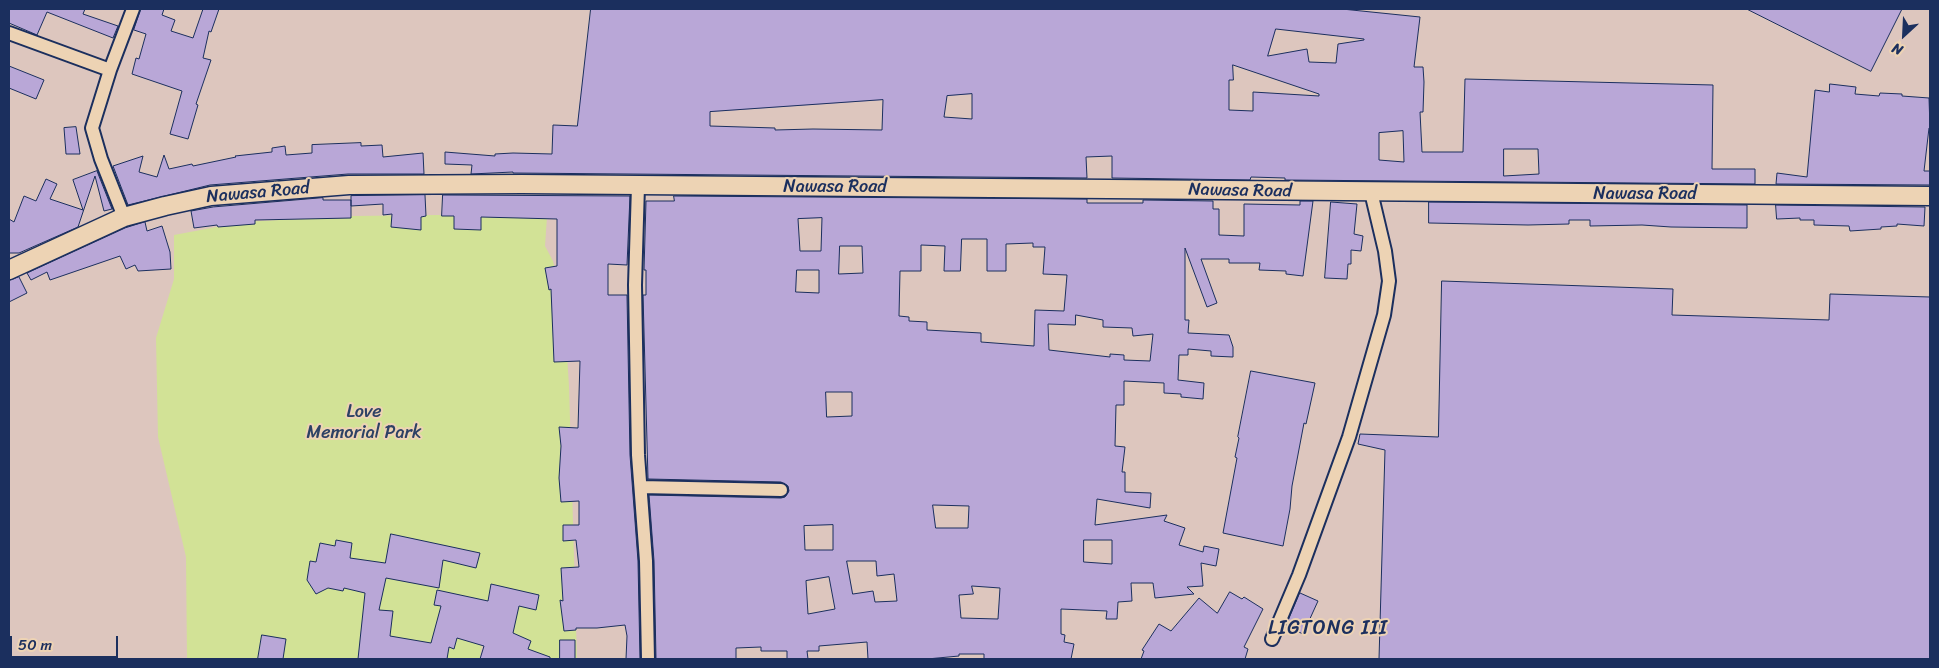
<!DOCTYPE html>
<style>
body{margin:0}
#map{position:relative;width:1939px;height:668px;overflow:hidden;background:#ddc6be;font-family:Sriracha,sans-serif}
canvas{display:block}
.frame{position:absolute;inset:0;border:10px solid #1b2f5e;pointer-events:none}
.north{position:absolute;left:1879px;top:10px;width:50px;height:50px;-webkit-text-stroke:4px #edd3b4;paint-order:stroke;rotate:205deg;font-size:14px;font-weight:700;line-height:20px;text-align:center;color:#1b2f5e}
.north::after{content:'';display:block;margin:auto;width:18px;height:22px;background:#1b2f5e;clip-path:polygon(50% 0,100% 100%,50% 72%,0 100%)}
.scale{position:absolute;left:10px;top:636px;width:108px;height:22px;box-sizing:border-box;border:2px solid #1b2f5e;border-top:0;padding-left:6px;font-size:15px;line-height:18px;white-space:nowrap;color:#1b2f5e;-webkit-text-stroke:4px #edd3b4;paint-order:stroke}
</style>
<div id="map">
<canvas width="1939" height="668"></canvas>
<div class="frame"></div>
<div class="north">N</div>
<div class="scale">50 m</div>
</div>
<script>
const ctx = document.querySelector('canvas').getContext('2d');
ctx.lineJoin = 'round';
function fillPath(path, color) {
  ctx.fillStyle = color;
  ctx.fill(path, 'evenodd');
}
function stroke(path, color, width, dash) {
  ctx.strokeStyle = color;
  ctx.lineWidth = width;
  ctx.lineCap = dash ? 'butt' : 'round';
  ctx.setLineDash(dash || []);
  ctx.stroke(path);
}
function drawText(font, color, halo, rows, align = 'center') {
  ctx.font = font + ' Sriracha,sans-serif';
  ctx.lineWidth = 4;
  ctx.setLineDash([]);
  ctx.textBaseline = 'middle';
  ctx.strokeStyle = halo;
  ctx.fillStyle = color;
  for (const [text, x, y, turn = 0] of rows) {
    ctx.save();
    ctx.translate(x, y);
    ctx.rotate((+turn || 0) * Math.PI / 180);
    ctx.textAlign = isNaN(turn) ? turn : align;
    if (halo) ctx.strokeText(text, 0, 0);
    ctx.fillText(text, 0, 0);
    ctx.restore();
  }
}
fillPath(new Path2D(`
 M437 215 547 217 545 246 553 261 564 308 569 386 577 659H539L482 643 480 659H187L186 557 158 437 156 338 174 279V235L243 222 354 216Z`), '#d2e296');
const building = new Path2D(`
 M9 9H85L83 14 118 26 113 38 47 12 37 35 9 23Z
 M141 9H164L162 15 175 20 171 31 193 38 203 9H219L211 32 209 31 203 58 211 60 196 104 198 105 188 139 170 134 182 91 132 74 136 58 139 59 146 34 134 30Z
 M591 9H1342L1420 17 1414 67H1423L1424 82 1423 112H1420L1422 152H1463L1465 79 1713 85 1712 169H1755V184L1285 180V178L1251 177 1250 180 1112 178V156L1086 157 1087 178 513 173V172L471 174 472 165 445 164V152L495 156V154L513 153 552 154 553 125 577 126ZM1276 29 1364 39V40L1338 44 1336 63 1309 62 1307 49 1268 56ZM1233 65 1319 94V96L1253 92V111L1229 110V80H1233ZM972 94V119L944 117 947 96ZM883 100 882 130 813 129 775 130V128L710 126V112ZM1403 131 1404 162 1379 160V133ZM1504 149H1538L1539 174 1504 176Z
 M1747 9H1902L1871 71Z
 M9 66 44 80 36 99 9 88Z
 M1830 84 1856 87 1855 94 1879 96 1880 93 1902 94V96L1929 98 1930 128H1929L1924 171H1930V185L1776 184 1777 173 1807 177 1815 90 1829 92Z
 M76 127 80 154H66L64 128Z
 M361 143V146L382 145 383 157 423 153 424 174H348L210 185 128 205 113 166 143 156 139 172 157 177 164 155 169 169 192 164 193 166 236 157 235 156 272 152V148L285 146 286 155 312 153V145Z
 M97 171 112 209 104 211 95 176 78 227 19 253H9V219L14 222 24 196 36 201 46 179 57 184 50 199 83 210 73 180Z
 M425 195 426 216 421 217V230L391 227 392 214 383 215V204L351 206V196Z
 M443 195 630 196 627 265 608 264V295H627L630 455 638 561 640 659H626L627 636 625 625 597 628H576V630L564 631 560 600 563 601 561 568 579 567 576 540 563 541V525H579V501L561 502 559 478 561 446 559 427 578 428 580 361 554 362 551 289 549 290 545 268 557 266V219L481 217V230L454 229V216H442Z
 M674 196 1087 199V203H1143V200L1213 201V209H1219V235L1244 236V204L1300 205V201H1313L1303 276 1286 274V271L1259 270 1260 263H1229V259H1201L1217 303 1207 307 1185 248V320H1189L1188 333 1229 335 1233 347V357L1211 356V351L1188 349V355H1179L1178 380 1204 383 1203 399 1181 397V394L1164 393V383L1124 381V405H1116L1115 446 1125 447 1122 472H1125V492L1151 493 1150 508 1097 499 1095 525 1167 515 1164 521 1185 528 1179 545 1203 552 1204 546 1219 549 1216 566 1201 563 1203 586 1187 587 1194 594 1155 598 1153 583H1131L1132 601 1118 602 1117 619H1106L1107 611 1061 609V634L1065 635 1064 642 1074 644 1071 659H984V654H959V656L927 659H868L867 642 819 646V651H807L808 659H787V651H761V647L736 648V659H656L654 561 649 495 781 498 785 497 789 491 788 486 781 482 648 479 643 295H646V270H644L646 201H674ZM822 218 821 251H800L798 219ZM962 239H987V271H1006V244L1033 243V247H1045L1043 274 1067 275 1064 311 1035 310 1034 346 981 342V333L927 330V322L909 321V317L899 316 900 271H921V245L945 246 944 271H960ZM840 246H862L863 273 839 274ZM797 270H819V293L796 292ZM1076 315 1103 320V327L1132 328 1133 336 1153 334 1150 361 1124 360V355L1110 354V357L1049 350 1048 324 1075 325ZM826 392H852V416L827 417ZM933 505 969 506 968 528H936ZM833 525V550H805L804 526ZM1084 540H1112V564L1084 562ZM847 561H876L877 576 894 574 897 601 875 602 873 591 853 594ZM829 577 835 609 808 614 806 581ZM972 586 1000 588 998 619 961 618 959 595 973 594Z
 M323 198V200H351V218L255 220V224L218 227 217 225 194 228 191 211 213 207Z
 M1331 202 1357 204 1354 234 1363 236 1361 251 1351 250V264H1348L1347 279 1325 278Z
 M1429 202 1747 205V228L1671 227 1642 225 1590 226V220H1569V224L1528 225 1429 223Z
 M1776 205 1925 207 1924 226 1897 224V226L1881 227V229L1850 231 1849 226 1814 225V220H1800V218L1777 219Z
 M145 222 147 231 162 226 170 252 171 269 138 271 135 265 126 269 120 256 50 280 47 272 31 280 27 273 125 228Z
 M19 277 27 293 9 302V281Z
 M1442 281 1673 289 1672 315 1829 320 1830 294 1930 297V659H1379L1385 450 1358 444 1360 434 1438 437Z
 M1251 371 1315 383 1306 424 1304 423 1292 486 1290 509 1283 546 1223 533 1237 458 1235 457 1239 438 1238 437Z
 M391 534 480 553 476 568 443 560 439 588 386 578 379 610 393 611 390 636 431 643 441 606 434 605 437 590 488 601 491 584 539 595 536 610 519 606 513 633 531 641 528 649 550 657V659H480L484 646 457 638 454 649 449 647 447 659H358L365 593 344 588 343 591 328 588 316 594 307 580 310 561 316 562 320 543 335 546 336 540 352 543 350 558 385 563Z
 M1230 592 1242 599 1244 597 1263 609 1244 647 1248 649 1245 659H1141L1144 651 1142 650 1159 624 1171 631 1199 598 1217 613Z
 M1300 593 1318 601 1303 634 1286 626Z
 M262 635 286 639 283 659H258Z
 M560 640H575V659H560Z`);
fillPath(building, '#b9a7d7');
stroke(building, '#1b2f5e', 1);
const street = new Path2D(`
 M9 33 110 70
 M638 186 635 285 638 455 646 561 648 659
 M124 217 101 159 92 128 110 70 133 9
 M641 487 781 490
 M1272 639 1299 575 1349 437 1384 315 1389 281 1385 251 1371 192`);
const secondary = new Path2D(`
 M9 270 124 217 165 206 211 196 349 185 522 184 1930 196`);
stroke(street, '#1b2f5e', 16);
stroke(secondary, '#1b2f5e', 21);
stroke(street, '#edd3b4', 12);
stroke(secondary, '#edd3b4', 18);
drawText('18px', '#1b2f5e', '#edd3b4', [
 ["Nawasa Road",835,187],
 ["Nawasa Road",1240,191,1],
 ["Nawasa Road",258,193,-5],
 ["Nawasa Road",1645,194]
]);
drawText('18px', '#2d4164', '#edd3b4', [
 ["Love",364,412],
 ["Memorial Park",364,433]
]);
ctx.letterSpacing = '1px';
drawText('20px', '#1b2f5e', '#edd3b4', [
 ["LIGTONG III",1328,629]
]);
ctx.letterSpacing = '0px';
</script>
